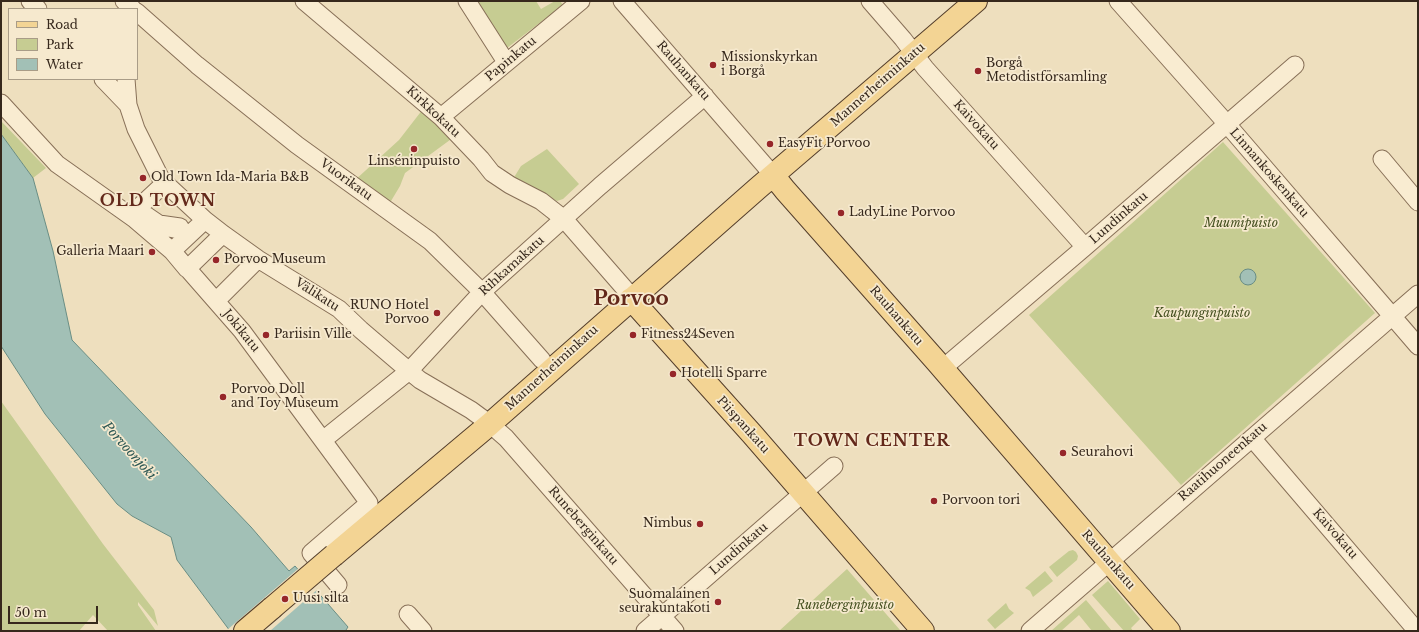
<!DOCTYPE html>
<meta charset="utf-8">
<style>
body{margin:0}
#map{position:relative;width:1419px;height:632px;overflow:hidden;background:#eedfbe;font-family:"Libre Baskerville",serif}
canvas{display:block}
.frame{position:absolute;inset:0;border:2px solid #36281c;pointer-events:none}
.legend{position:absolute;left:8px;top:8px;width:130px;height:72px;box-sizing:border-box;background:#f6e9ce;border:1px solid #a99c87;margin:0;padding:5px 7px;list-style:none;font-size:12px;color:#36281c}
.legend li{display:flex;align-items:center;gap:8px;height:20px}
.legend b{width:20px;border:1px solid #a99c87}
.scale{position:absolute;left:8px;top:606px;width:90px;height:18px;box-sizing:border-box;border:2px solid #36281c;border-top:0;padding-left:5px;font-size:12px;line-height:14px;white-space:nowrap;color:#36281c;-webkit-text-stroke:3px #f6e9ce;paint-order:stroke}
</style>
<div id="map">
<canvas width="1419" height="632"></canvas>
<div class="frame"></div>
<ul class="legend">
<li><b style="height:5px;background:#f3d494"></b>Road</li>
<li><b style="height:11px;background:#c6cc92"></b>Park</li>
<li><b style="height:11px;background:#a2c0b6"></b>Water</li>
</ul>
<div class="scale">50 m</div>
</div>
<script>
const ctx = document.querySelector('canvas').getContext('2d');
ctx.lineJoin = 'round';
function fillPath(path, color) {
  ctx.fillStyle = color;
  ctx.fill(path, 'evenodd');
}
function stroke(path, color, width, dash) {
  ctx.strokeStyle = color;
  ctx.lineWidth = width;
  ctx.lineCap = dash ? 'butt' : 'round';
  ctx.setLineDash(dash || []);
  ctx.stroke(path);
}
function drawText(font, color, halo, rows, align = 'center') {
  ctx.font = font + ' "Libre Baskerville",serif';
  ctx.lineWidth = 3.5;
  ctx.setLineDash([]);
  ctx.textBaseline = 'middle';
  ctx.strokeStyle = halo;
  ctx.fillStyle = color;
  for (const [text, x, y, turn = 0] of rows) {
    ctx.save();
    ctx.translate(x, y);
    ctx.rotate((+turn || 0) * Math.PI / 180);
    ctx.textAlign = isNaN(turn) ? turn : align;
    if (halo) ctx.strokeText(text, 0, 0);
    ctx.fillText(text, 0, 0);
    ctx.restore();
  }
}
fillPath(new Path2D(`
 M475 1H536L541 9 555 1H560L563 5 507 48Z
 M423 109 454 137 405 173 400 186 388 206 354 181 399 140Z
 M1 121 46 168 33 178 1 134Z
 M1223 142 1375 313 1181 485 1029 315Z
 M547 149 579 184 563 199 557 201 513 179 521 166Z
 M1 401 103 544 154 610 158 626 138 602V605L156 631H108L93 615 79 631H1Z
 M1073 550 1076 552 1078 556 1077 560 1057 577 1049 567 1069 551Z
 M847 569 900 630 899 631H779Z
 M1045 571 1053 581 1033 597 1030 591 1025 588Z
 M1108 581 1140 619 1131 628 1133 631H1124L1092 595Z
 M1086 600 1112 631H1092L1079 615 1061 631H1051Z
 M1006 603 1009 609 1014 613 995 629 987 620Z`), '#c6cc92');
const water = new Path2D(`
 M1 134 33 178 53 251 72 340 251 527 289 571 295 566 348 627 346 630 347 631H230L177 560 171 537 132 516 117 504 45 414 1 346Z
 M1240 277a8 8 0 1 1 16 0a8 8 0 1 1-16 0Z`);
fillPath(water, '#a2c0b6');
stroke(water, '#698d84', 1);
fillPath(new Path2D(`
 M299 568 318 589 270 631H228L227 630Z`), '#eedfbe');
const minor = new Path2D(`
 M30 1 38 9
 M124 1 133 9
 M304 1 441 117 481 159 492 173 510 185 541 201 564 219 625 289 631 299
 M467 1 506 62
 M622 1 773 175
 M870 1 903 39 925 68 1085 247
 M1118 1 1220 116 1418 346
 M137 12 197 65 297 145 430 241 482 292 542 360
 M103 79 128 105 136 129 160 177 165 183 205 220 223 234 258 259 339 309 361 330 409 371 420 380 471 410 490 424 506 438 675 631
 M126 79 128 105
 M1 103 57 164 136 220 172 251 242 331 369 503 311 553 338 585
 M441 117 581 1
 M1382 159 1418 202
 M165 183 205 220 223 234 187 269 172 251 131 216 135 210 158 226 179 230 180 227 159 224 137 209Z
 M172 251 205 220
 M216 301 258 259
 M942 369 1085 247 1295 65
 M1252 438 1417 631
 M323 440 409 371 482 292 600 186 705 96
 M408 614 423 631
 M645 631 834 466
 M1030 631 1418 294`);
const major = new Path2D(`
 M773 175 785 190 937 362 1169 631
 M631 299 752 434 923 631
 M334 555 490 424 758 188 976 1
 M245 631 272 608`);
stroke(minor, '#876f57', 19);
stroke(major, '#543e2b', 24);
stroke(minor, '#f9ecd1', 17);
stroke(major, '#f3d494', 22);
const majorBridge = new Path2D(`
 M272 608 334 555`);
stroke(majorBridge, '#543e2b', 24, []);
stroke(majorBridge, '#f3d494', 22);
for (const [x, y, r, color] of [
 [713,65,4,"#962629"],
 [978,71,4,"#962629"],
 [770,144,4,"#962629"],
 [414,149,4,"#962629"],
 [143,178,4,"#962629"],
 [841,213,4,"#962629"],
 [152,252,4,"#962629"],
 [216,260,4,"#962629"],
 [437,313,4,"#962629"],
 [266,335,4,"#962629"],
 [633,335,4,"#962629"],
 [673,374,4,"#962629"],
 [223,397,4,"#962629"],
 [1063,453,4,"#962629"],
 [934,501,4,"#962629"],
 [700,524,4,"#962629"],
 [285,599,4,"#962629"],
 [718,602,4,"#962629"]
]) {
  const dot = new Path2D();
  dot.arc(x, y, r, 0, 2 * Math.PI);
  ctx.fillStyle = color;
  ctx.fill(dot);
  stroke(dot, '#f6e9ce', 1.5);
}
drawText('12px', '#36281c', '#f6e9ce', [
 ["Missionskyrkan",721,58],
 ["i Borgå",721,72],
 ["Borgå",986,64],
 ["Metodistförsamling",986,78],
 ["EasyFit Porvoo",778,144],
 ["Linséninpuisto",414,162,"center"],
 ["Old Town Ida-Maria B&B",151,178],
 ["LadyLine Porvoo",849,213],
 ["Galleria Maari",144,252,"right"],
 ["Porvoo Museum",224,260],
 ["RUNO Hotel",429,306,"right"],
 ["Porvoo",429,320,"right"],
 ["Pariisin Ville",274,335],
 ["Fitness24Seven",641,335],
 ["Hotelli Sparre",681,374],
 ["Porvoo Doll",231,390],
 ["and Toy Museum",231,404],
 ["Seurahovi",1071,453],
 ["Porvoon tori",942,501],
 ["Nimbus",692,524,"right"],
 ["Suomalainen",710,595,"right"],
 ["seurakuntakoti",710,609,"right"],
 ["Uusi silta",293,599]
], 'left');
drawText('12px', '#36281c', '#f6e9ce', [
 ["Papinkatu",511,59,-40],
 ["Rauhankatu",683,71,49],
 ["Mannerheiminkatu",878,85,-41],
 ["Kirkkokatu",433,112,43],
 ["Kaivokatu",976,125,48],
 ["Linnankoskenkatu",1269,173,49],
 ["Vuorikatu",346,180,36],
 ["Lundinkatu",1119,218,-41],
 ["Rihkamakatu",512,266,-42],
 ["Välikatu",317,295,33],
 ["Rauhankatu",896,316,49],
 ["Jokikatu",241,331,51],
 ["Mannerheiminkatu",552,368,-42],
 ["Piispankatu",743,425,48],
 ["Raatihuoneenkatu",1223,462,-41],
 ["Runeberginkatu",583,526,49],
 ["Kaivokatu",1335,534,49],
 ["Lundinkatu",739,549,-41],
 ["Rauhankatu",1108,560,49]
]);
drawText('italic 12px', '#475222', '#f6e9ce', [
 ["Muumipuisto",1241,224],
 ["Kaupunginpuisto",1202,314],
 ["Runeberginpuisto",845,606]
]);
drawText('italic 13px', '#2a5652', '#f6e9ce', [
 ["Porvoonjoki",129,451,48]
]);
ctx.letterSpacing = '1px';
drawText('bold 16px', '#63281a', '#f6e9ce', [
 ["OLD TOWN",158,201],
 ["TOWN CENTER",872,441]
]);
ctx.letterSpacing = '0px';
drawText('bold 20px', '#63281a', '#f6e9ce', [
 ["Porvoo",631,299]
]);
</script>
